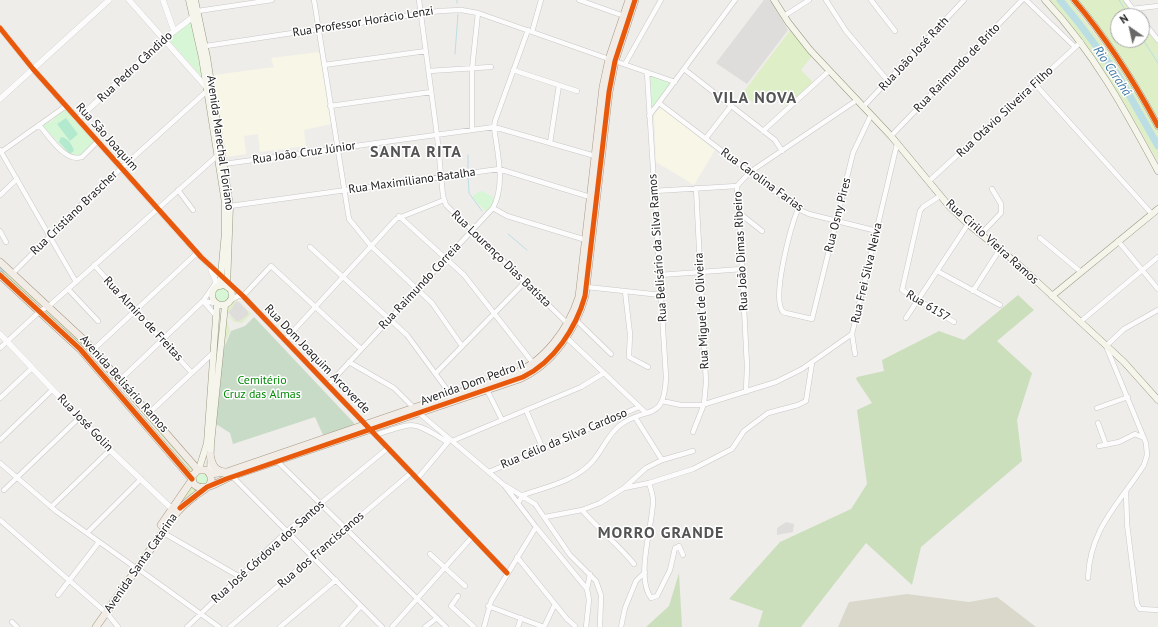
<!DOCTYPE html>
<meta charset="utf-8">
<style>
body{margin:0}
#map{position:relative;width:1158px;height:627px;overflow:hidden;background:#efedea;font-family:"PT Sans",sans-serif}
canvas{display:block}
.north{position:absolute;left:1110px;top:8px;width:40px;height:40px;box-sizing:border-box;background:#fff;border:1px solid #a6a6a6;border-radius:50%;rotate:326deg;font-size:11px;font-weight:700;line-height:16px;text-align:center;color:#212121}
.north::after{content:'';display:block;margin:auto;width:14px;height:18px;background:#696867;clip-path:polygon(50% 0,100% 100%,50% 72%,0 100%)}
</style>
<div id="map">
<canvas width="1158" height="627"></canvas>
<div class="north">N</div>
</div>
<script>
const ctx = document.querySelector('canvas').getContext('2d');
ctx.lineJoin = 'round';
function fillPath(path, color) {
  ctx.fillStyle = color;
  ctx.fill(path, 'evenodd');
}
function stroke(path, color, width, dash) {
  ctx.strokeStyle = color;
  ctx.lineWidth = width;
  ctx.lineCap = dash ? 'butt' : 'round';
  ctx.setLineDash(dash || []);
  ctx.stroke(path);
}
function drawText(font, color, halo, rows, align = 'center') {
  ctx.font = font + ' "PT Sans",sans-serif';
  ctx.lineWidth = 3;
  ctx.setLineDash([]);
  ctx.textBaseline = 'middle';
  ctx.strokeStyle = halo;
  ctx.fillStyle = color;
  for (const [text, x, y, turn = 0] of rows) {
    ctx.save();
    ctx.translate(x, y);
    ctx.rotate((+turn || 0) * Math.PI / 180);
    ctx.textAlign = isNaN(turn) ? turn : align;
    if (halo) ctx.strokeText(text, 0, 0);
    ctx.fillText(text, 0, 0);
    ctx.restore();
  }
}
fillPath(new Path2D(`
 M764 0H770L788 30 747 84 716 63Z
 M235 301 239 302 249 312 248 315 240 321H236L227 311Z
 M786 522 794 524 793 532 777 535V528Z`), '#dedddb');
fillPath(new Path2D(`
 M319 52 331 124 304 130 306 146 260 152 258 134 244 136 246 154 226 157 214 75 274 67 271 58Z
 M661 107 715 150 694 185 656 162 654 114Z`), '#f8f6e6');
fillPath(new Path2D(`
 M907 594 969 602 997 597 1036 627H838L849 602Z`), '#d9d8cb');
fillPath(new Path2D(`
 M1050 0H1069L1111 55 1135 92 1158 131V162C1126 104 1094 49 1050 0Z
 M1074 0H1126L1138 16H1118V40H1142V20L1158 40V126L1146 103Z
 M791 29 812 56 801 70 813 82 787 106 768 91 757 105 742 94Z
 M0 266 41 304 40 306 0 273Z
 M236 299 251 314 242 323 234 322 229 316 230 315 236 321H240L248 315V312L239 302 236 301C228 318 223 309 230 331L221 352 226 311Z
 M47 307 94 353 194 468 190 474 187 466 98 361 44 310Z
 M191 484 200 490 189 496 93 627H91Z`), '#deeec7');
fillPath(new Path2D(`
 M1018 295 1034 310 997 341 1032 373 1017 420 1022 461 921 547 912 585 866 543 801 627H758L763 611 729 599 780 542 851 509 867 484 857 410 872 403 856 379 857 377 884 371 882 360 939 331 964 340Z
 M679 573 682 627H646L669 606Z`), '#cbdfbd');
fillPath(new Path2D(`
 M254 317 354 423 353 426 323 435 315 417 233 444 230 433 216 424 222 353 231 331 245 326Z`), '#c7dbc7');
fillPath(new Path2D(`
 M189 23H191L202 77 168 39Z
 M650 76 671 83 652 109Z
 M66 108 95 141 84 154 78 156 67 152 43 126 47 121 51 122C53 119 61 111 66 108Z
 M482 191 497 199 487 213 472 197 478 192Z
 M215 295a7 7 0 1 1 14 0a7 7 0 1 1-14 0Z
 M196 479a6 6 0 1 1 12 0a6 6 0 1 1-12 0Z`), '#d7f6d5');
fillPath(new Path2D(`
 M66 118 78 134 70 141 57 124Z
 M61 137C68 138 72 144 74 151L71 153H69L59 142Z`), '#b2e9cf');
stroke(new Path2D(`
 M457 0V3
 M1119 0 1129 16
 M1142 38 1158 63
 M455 54 458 14
 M468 168V155
 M468 175 469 193 482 211
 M508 234 527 250`), '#bbdee4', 1);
stroke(new Path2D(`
 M1060 0 1078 22 1118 75 1158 146
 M0 270 1 271`), '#bbdee4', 7);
const minor = new Path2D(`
 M314 0 349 219 371 246 432 303 462 346
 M419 0 437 135 443 196 446 205 567 323
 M579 0 624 16
 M826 0 846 31 888 81
 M871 0 895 31
 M1026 0 1075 47
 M1126 0 1138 16
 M1132 9 1158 6
 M198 11 272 0
 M784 16 809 0
 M1142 20 1158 40
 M532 32 541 0
 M206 46 439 11 461 10 478 13 609 59
 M615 61 675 82
 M625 64 661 0
 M324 65 426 51
 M684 69 775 140 782 151
 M513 70 577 91
 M429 71 491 67
 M1035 84 1152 214
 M659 103 798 209 809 214 877 231
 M330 106 431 92
 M863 107 964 0
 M649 116 735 0
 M39 125C49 136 65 163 82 157L98 141
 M472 130V69L478 13
 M763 131 829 71
 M891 136 1022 0
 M706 138 731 106
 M550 143 559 85
 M0 150 76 282
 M1 152 66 106
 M224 164 494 127 595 156
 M929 181 1081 42
 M178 190 193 210
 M654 191 737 186
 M0 195 17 179
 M940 196 923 207 920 211 902 290 954 322
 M230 206 499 169 590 197
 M493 208C506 184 497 152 494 127L495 121 528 30
 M798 209C791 226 771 298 783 312L786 313 812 319 853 153 871 115
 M738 212 762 231
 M399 216 464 275 533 363
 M0 231 6 242
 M981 234 1001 213V204L992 189
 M1040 238 1081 272
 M1118 241 1158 289
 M310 247 407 335 451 395
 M94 265 192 373
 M937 271 1000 305
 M13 273 84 202 208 90
 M660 275 742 269
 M227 282 243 296 507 573
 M587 287 661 295
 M68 289 98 321
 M625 291 630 334 629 357 648 367
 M973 291 1000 249
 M243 296 271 266 361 349
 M231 300 238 296H243
 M203 301 217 317
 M203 301 215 303
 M906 318 968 224
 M576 320 611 354
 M1080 322 1158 257
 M852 334 855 354
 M566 337 646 413
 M285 340 396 219 444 200
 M0 348 40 311 49 306 218 155
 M93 350 197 253
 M349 362 394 388 414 408
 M436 373 525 282
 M120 380 203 301 217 281
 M328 385 493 208 507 216 586 240
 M487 390 502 420
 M746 392 747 366 742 269 737 186 750 172 857 100
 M0 398 32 368
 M662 401 681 405H702L776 382 802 369 852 334 897 144
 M1097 408 1128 397
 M526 410 543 449
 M419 413 504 485 536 527 491 601 484 627
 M148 414 214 352
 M635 417 662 460
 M1098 423 1106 445
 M693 432 704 404 706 382 696 188
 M375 435C414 423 411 419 447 442
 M0 440 52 390
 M452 441 581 387 604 373
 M1099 446 1119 442 1135 434 1144 438
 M277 461 446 627
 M0 463 56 511 133 566
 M489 472 639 407
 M232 476 382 627
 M417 479 448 442
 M649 483C651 489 653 495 653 501 653 525 635 576 651 598L657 596 670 570 675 548 679 546 683 555
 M506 486 535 504 570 555 596 581 601 595 600 627
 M624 488 646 468 662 460 693 451
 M4 490 79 418
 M1126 491 1127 524 1137 604 1140 609 1158 610
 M518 503 523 495C546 487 575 481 592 462 602 451 607 436 619 426 646 404 664 425 666 377L647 72
 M51 507 110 450
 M582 510C599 530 618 544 634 564
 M545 517 582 510 600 503 624 488 649 483 693 469 732 449 744 431 768 413 798 405 806 401 812 363
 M0 520 103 610
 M536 527 587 589 589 600 586 627
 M162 532 240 577
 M87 533 141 479
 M430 554 465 586
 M517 557 567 619 575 626
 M137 568 219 627
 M1088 578C1090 528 1119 504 1144 465L1147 455 1146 443 1106 346 1124 329 1158 310
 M587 589 590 574
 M58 595 99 542
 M458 596 451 606 474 627
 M488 606 544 627 555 604
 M106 612 118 627
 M12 622 17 627
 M187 627 287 531 388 448
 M230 627 411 473
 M280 627 336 580
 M342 627 361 606
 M392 627 472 537
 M425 627 437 618
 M518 627 521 618
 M621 627 625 608 636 581 645 572`);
const tertiary = new Path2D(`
 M129 0 207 88
 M163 0 174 31
 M0 28 33 69 197 253 227 282
 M0 99 109 0
 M78 119 164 39 193 17
 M211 270 218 286
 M0 334 110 450 172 509`);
const secondary = new Path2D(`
 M189 0 202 58 225 203V232L220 286
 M195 0 207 57 230 206 227 287
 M774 0 788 22 810 50 891 136 949 206 968 224 1019 265 1124 362 1158 400
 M1045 0C1093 51 1125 110 1158 171
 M1074 0C1107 39 1134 81 1158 126
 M212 295a10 10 0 1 1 20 0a10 10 0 1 1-20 0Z
 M1052 296 1158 209
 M199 469 207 443 217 304
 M210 474 211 444 225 305`);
const primary = new Path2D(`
 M0 262 87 343 198 470
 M0 275 80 349 192 479
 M210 455C212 464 214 471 225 472
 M210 474 227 472 513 374C545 362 569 328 579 297L603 87 609 59 629 0
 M161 525 192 480
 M96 627 174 516C180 508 187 502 195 496 200 492 207 489 210 484 213 478 210 473 206 470H198L192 476 193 483C202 495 221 480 232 476L519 379C552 365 576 329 585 296L609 92 615 61 635 0`);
stroke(minor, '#c8c7c6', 5.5);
stroke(tertiary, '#c8c7c6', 6);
stroke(secondary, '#9a9a80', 7);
stroke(primary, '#a69985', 8);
stroke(minor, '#fdfcfc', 4.5);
stroke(tertiary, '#fdfcfc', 5.5);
stroke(secondary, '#f5f5ec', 6);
stroke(primary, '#f2ece6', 7);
stroke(new Path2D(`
 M1074 0C1107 39 1134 81 1158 126
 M0 28 33 69 201 257 243 296 507 573
 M0 275 80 349 192 479
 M180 508 207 487 226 479 523 377C554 362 576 328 585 296L609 92 615 61 635 0`), '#e8590c', 5);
drawText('12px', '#212121', '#fff', [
 ["Rua Professor Horácio Lenzi",363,22,-9],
 ["Rua João José Rath",914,54,-47],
 ["Rua Pedro Cândido",135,67,-43],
 ["Rua Raimundo de Brito",957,68,-46],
 ["Rua Otávio Silveira Filho",1005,112,-43],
 ["Rua São Joaquim",107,137,48],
 ["Avenida Marechal Floriano",220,143,82],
 ["Rua João Cruz Júnior",304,153,-8],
 ["Rua Carolina Farias",762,180,36],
 ["Rua Maximiliano Batalha",412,181,-8],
 ["Rua Cristiano Brascher",74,213,-44],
 ["Rua Osny Pires",838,215,-76],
 ["Rua Cirilo Vieira Ramos",992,242,42],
 ["Rua Belisário da Silva Ramos",658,248,-94],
 ["Rua João Dimas Ribeiro",741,251,-93],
 ["Rua Lourenço Dias Batista",501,259,44],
 ["Rua Frei Silva Neiva",867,273,-77],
 ["Rua Raimundo Correia",420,286,-47],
 ["Rua 6157",928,306,31],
 ["Rua Miguel de Oliveira",702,311,-93],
 ["Rua Almiro de Freitas",143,319,47],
 ["Rua Dom Joaquim Arcoverde",317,359,46],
 ["Avenida Dom Pedro II",473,383,-20],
 ["Avenida Belisário Ramos",124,384,48],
 ["Rua José Golin",85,423,46],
 ["Rua Célio da Silva Cardoso",564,439,-23],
 ["Rua dos Franciscanos",321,550,-41],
 ["Rua José Córdova dos Santos",268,552,-42],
 ["Avenida Santa Catarina",141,563,-55]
]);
drawText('12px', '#058a08', '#fff', [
 ["Cemitério",262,381],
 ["Cruz das Almas",262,395]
]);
drawText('italic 13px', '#4179a7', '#fff', [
 ["Rio Carahá",1112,71,56]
]);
ctx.letterSpacing = '1px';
drawText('bold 16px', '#545454', '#fff', [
 ["VILA NOVA",755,98],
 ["SANTA RITA",416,152],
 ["MORRO GRANDE",661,533]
]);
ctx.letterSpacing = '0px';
</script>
